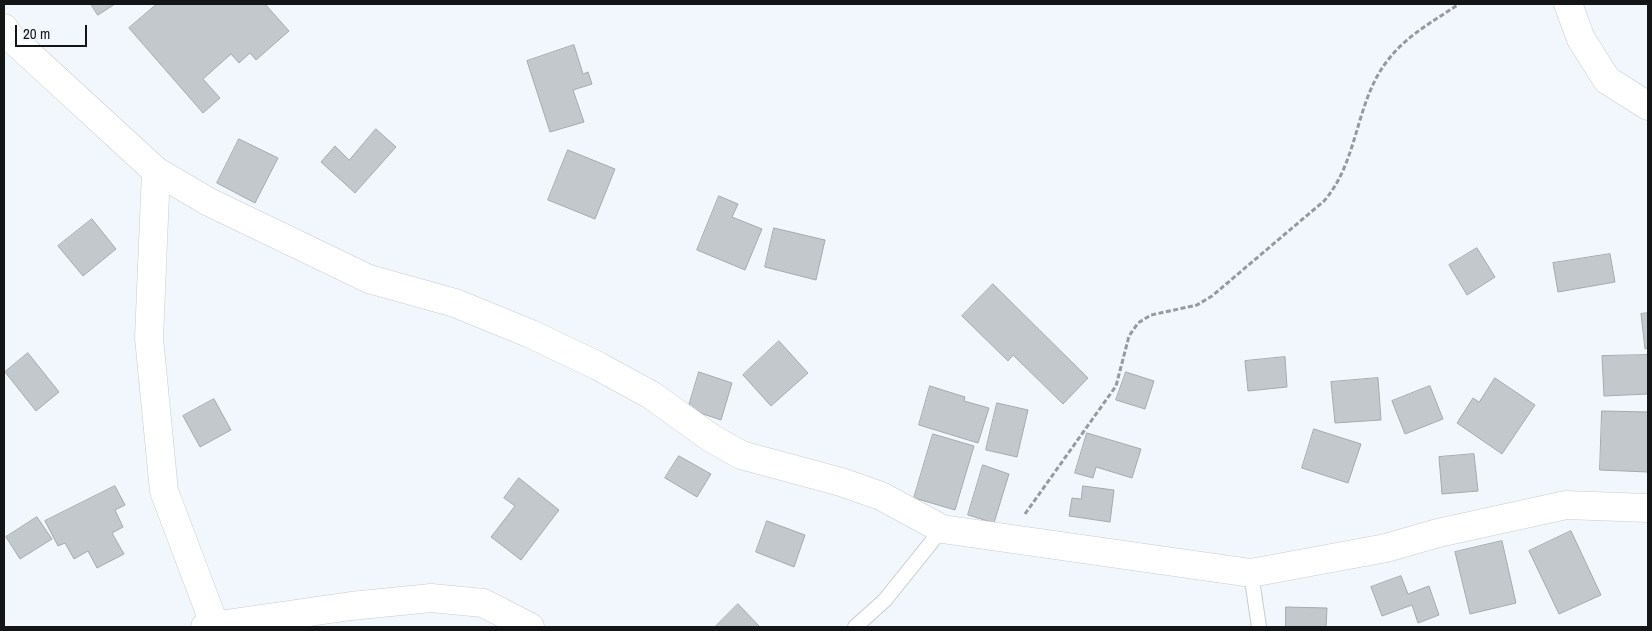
<!DOCTYPE html>
<style>
body{margin:0}
#map{position:relative;width:1652px;height:631px;overflow:hidden;background:#f2f7fd;font-family:"Archivo Narrow",sans-serif}
canvas{display:block}
.frame{position:absolute;inset:0;border:5px solid #131516;pointer-events:none}
.scale{position:absolute;left:15px;top:25px;width:72px;height:22px;box-sizing:border-box;border:2px solid #131516;border-top:0;padding-left:6px;font-size:15px;line-height:18px;white-space:nowrap;color:#131516;-webkit-text-stroke:4px #f2f7fd;paint-order:stroke}
</style>
<div id="map">
<canvas width="1652" height="631"></canvas>
<div class="frame"></div>
<div class="scale">20 m</div>
</div>
<script>
const ctx = document.querySelector('canvas').getContext('2d');
ctx.lineJoin = 'round';
function fillPath(path, color) {
  ctx.fillStyle = color;
  ctx.fill(path, 'evenodd');
}
function stroke(path, color, width, dash) {
  ctx.strokeStyle = color;
  ctx.lineWidth = width;
  ctx.lineCap = dash ? 'butt' : 'round';
  ctx.setLineDash(dash || []);
  ctx.stroke(path);
}
const building = new Path2D(`
 M91 4H115L98 15Z
 M157 4H265L289 31 256 60 250 53 239 63 231 54 203 79 220 98 203 113 129 28Z
 M574 45 583 74 588 72 592 84 573 90 584 122 550 132 527 61Z
 M376 129 396 147 355 193 321 162 335 146 349 160Z
 M239 139 278 158 255 203 217 183Z
 M568 150 615 169 595 219 548 200Z
 M719 196 738 204 732 217 762 229 745 270 697 250Z
 M92 219 116 249 83 276 58 246Z
 M774 228 825 240 816 280 765 267Z
 M1477 248 1495 277 1467 295 1449 265Z
 M1610 254 1615 282 1558 292 1553 263Z
 M993 284 1088 378 1063 404 1013 355 1008 361 962 316Z
 M1648 313V348L1645 349 1641 314Z
 M779 341 808 373 771 406 743 375Z
 M28 353 59 392 36 411 5 372Z
 M1648 355V394L1604 396 1602 356Z
 M1285 357 1287 387 1248 391 1245 361Z
 M699 372 732 383 721 420 688 409Z
 M1126 372 1154 381 1145 409 1116 400Z
 M1378 378 1381 420 1335 423 1331 382Z
 M1495 378 1535 405 1502 454 1457 423 1473 398 1479 402Z
 M930 386 965 397 964 401 989 408 978 443 919 425Z
 M1430 386 1443 419 1405 434 1392 401Z
 M214 399 231 430 200 447 183 416Z
 M997 403 1028 410 1017 457 986 450Z
 M1602 411 1648 412V472L1600 470Z
 M1314 429 1361 444 1348 483 1302 468Z
 M1087 433 1141 449 1132 478 1096 467 1093 478 1075 473Z
 M933 434 974 446 955 510 914 498Z
 M1474 454 1478 491 1442 494 1439 457Z
 M679 456 711 474 697 497 665 478Z
 M983 465 1009 474 994 523 968 515Z
 M519 478 559 510 521 560 491 537 515 506 504 498Z
 M115 486 125 505 115 510 123 527 112 533 124 554 97 568 88 551 74 559 65 543 58 546 45 521Z
 M1083 486 1114 490 1110 522 1069 516 1072 498 1081 499Z
 M37 517 52 539 20 559 6 537Z
 M767 521 805 535 794 567 756 552Z
 M1571 531 1601 595 1559 614 1529 551Z
 M1502 541 1516 603 1470 614 1455 552Z
 M1401 576 1408 594 1429 586 1439 615 1418 623 1412 605 1382 616 1371 587Z
 M738 604 760 627H715Z
 M1286 607 1327 608 1326 627H1286Z`);
fillPath(building, '#c3c8cd');
stroke(building, '#a4aaae', 1);
const service = new Path2D(`
 M1251 573 1259 627
 M855 627 885 600 942 529`);
const minor = new Path2D(`
 M1568 4 1581 39 1607 80 1648 106
 M4 28 8 35 156 171 209 202 369 279 455 303 531 334 598 366 651 395 711 438 741 455 841 482 881 496 942 529 1251 573 1386 548 1438 533 1566 505 1648 508
 M156 171 149 338 164 491 215 626`);
const trunk = new Path2D(`
 M205 627 351 606 431 598 483 603 530 627`);
stroke(service, '#c7ccd1', 16);
stroke(minor, '#c7ccd1', 29);
stroke(trunk, '#c7ccd1', 29);
stroke(new Path2D(`
 M1025 514 1116 386 1129 336 1138 323 1151 315 1197 305 1212 296 1324 201C1359 161 1355 101 1388 60 1407 35 1434 21 1459 4`), '#969a9e', 3, [5, 2.5]);
stroke(service, '#fff', 14);
stroke(minor, '#fff', 28);
stroke(trunk, '#fff', 28);
</script>
